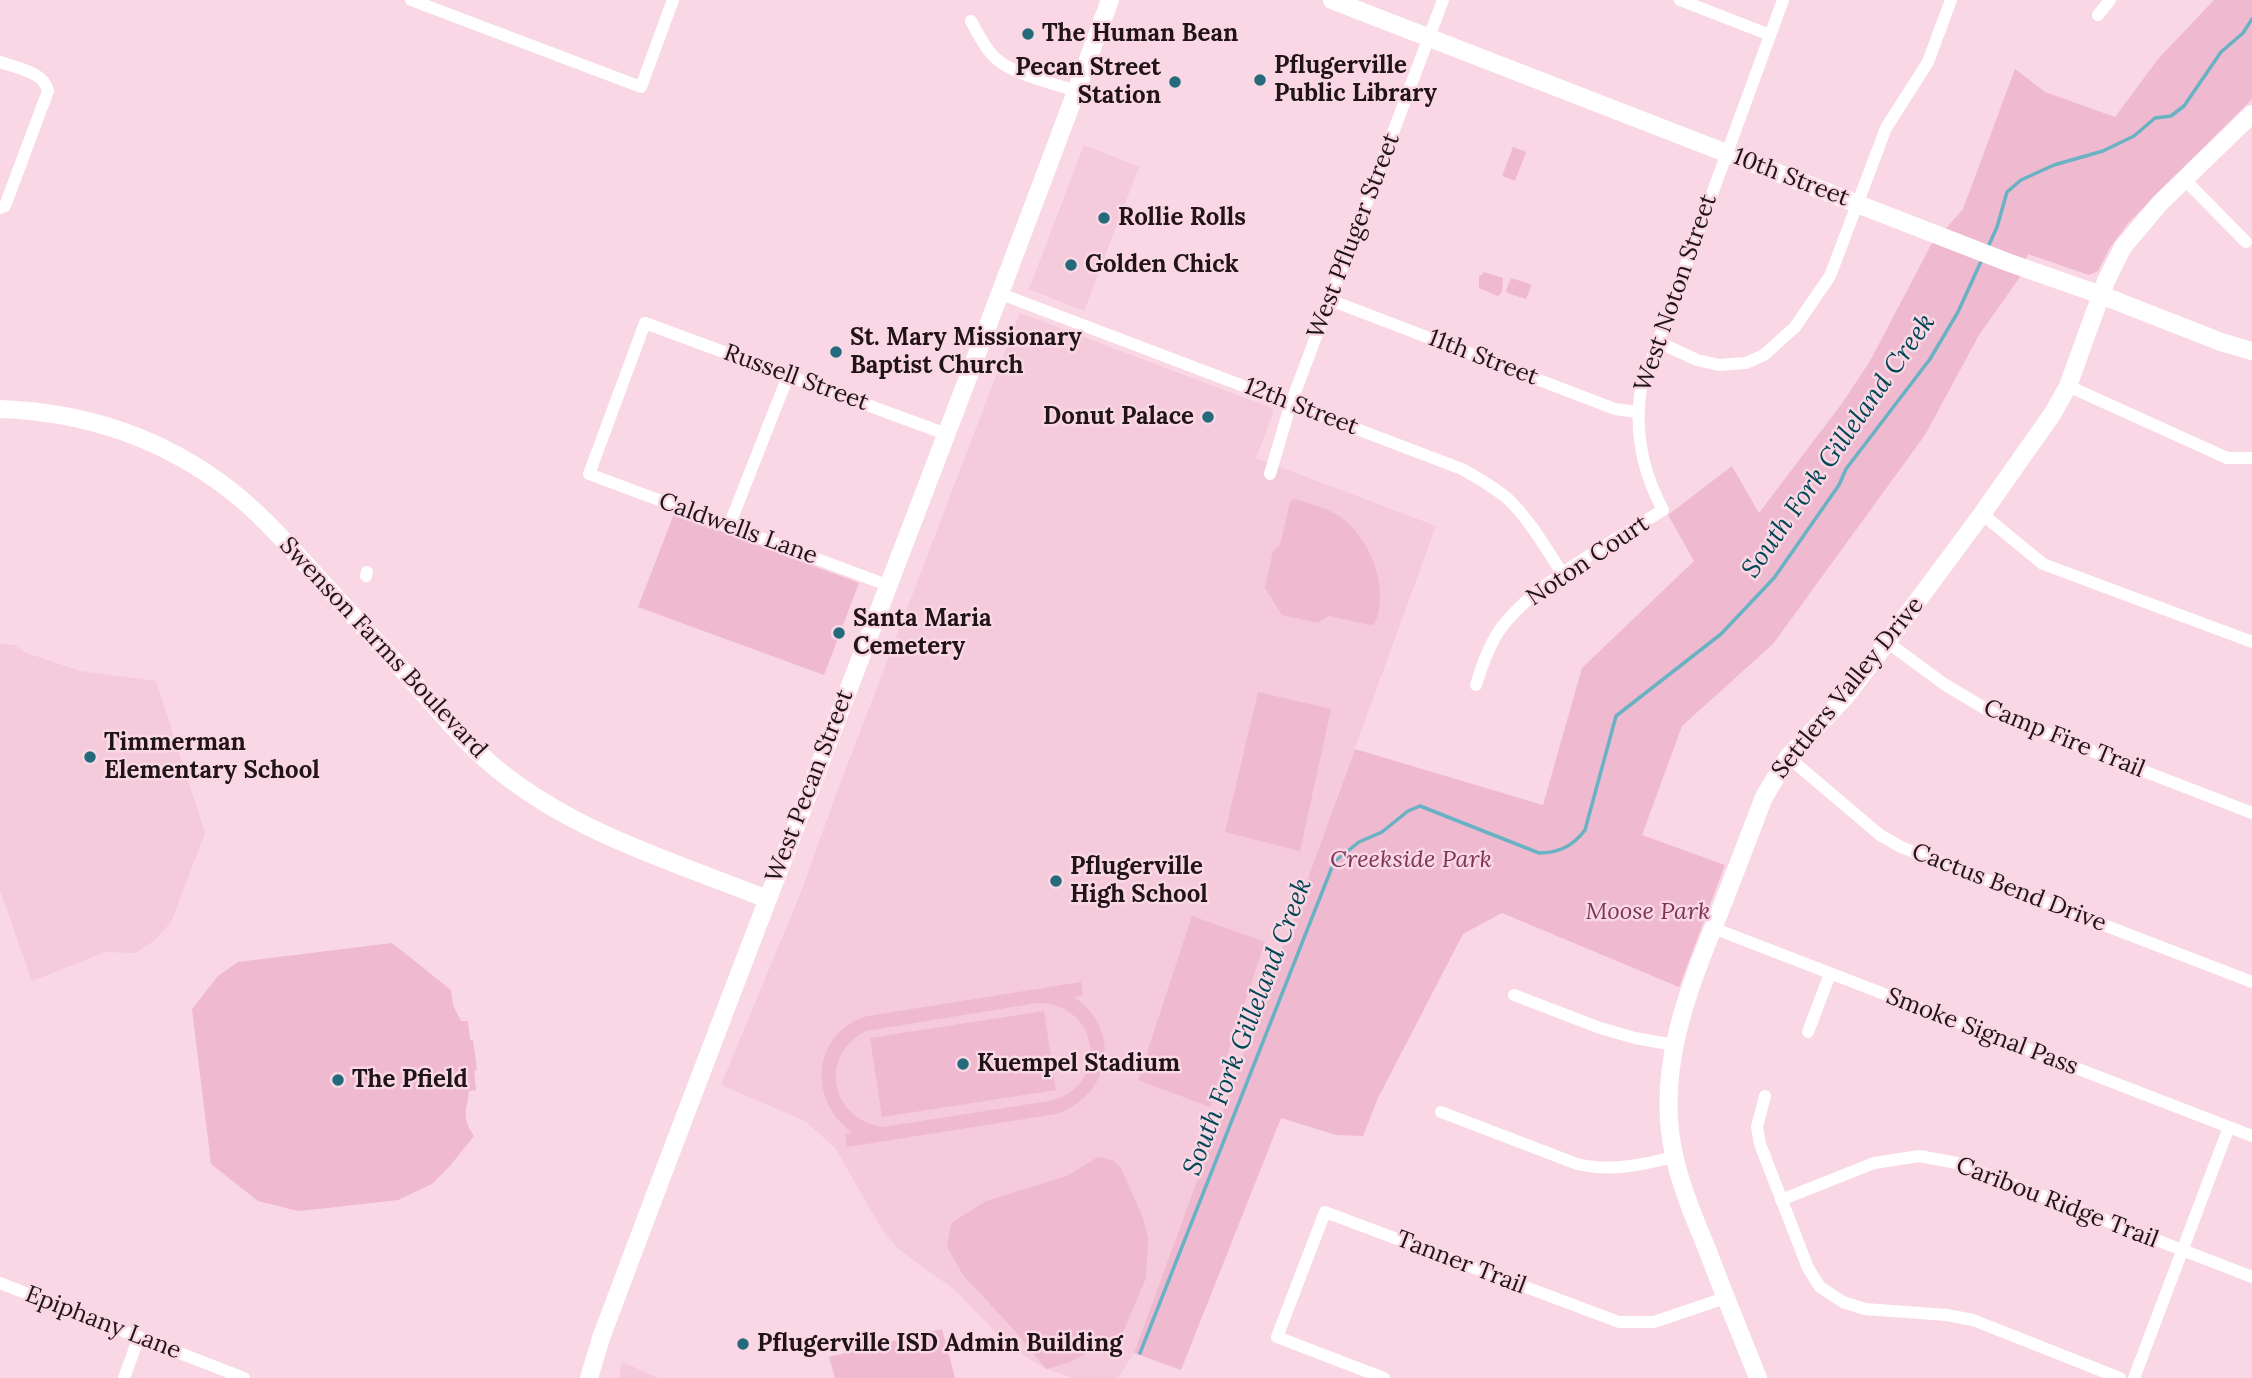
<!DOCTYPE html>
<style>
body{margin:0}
canvas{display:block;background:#fad7e4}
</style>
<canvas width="2252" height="1378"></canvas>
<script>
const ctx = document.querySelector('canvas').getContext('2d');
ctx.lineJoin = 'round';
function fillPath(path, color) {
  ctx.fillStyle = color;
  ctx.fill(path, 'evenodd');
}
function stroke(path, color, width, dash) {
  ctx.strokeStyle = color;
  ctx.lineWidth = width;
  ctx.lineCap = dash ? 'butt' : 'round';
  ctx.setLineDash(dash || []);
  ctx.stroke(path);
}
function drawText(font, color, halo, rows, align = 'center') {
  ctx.font = font + ' Lora,serif';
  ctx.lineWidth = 5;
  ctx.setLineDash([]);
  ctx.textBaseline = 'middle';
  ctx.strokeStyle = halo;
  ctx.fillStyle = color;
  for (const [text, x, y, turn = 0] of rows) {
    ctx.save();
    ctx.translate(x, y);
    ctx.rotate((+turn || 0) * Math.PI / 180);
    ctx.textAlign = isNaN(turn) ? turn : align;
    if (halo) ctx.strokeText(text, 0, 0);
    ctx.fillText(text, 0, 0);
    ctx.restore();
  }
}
fillPath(new Path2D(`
 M1084 145 1139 167 1084 311 1029 289Z
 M1020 313 1272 408 1273 414 1256 458 1436 526 1134 1353 1118 1378H1073L1046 1369 1010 1347 955 1290 897 1248 883 1231 835 1148 805 1121 721 1085 801 892 834 800Z
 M0 644 15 645 24 652 80 671 156 681 205 833 171 922 155 940 136 953 105 952 32 981 0 890Z
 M622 1362 659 1378H619Z`), '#f5cada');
fillPath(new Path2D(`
 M2214 0H2252V99L2129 222 2109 249 2098 271 2089 275 2028 254 2020 277 1979 335 1925 435 1773 644 1682 726 1642 835 1725 865 1679 987 1502 913 1463 934 1378 1098 1363 1136 1336 1135 1281 1118 1181 1370 1134 1353 1355 749 1543 805 1582 668 1694 561 1668 515 1732 466 1759 513 1843 402 1870 361 1931 245 1963 209 2015 69 2045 92 2115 117 2158 59Z
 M1513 147 1526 152 1515 181 1502 176Z
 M1484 272 1503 278 1502 292 1498 296 1479 288V277Z
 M1511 278 1530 284 1531 287 1526 299 1507 293 1506 290Z
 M1293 499C1309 503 1324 507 1339 516 1370 537 1390 587 1375 623L1371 625 1329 616 1318 623 1282 615 1265 588 1273 551 1280 545 1290 502Z
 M674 514 859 583 824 675 638 607Z
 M1258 692 1331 709 1300 851 1225 832Z
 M1192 916 1265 942 1210 1107 1138 1080Z
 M392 943 451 990 453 1005 461 1021H468L470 1040H473L477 1070 474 1071 476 1090 469 1091C467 1111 461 1117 474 1136L449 1167 432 1184 398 1200 327 1208 298 1211 258 1201 211 1164 192 1009 218 976 238 962Z
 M1081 982 1083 995 1074 997C1123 1030 1111 1096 1056 1114L847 1147 845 1134 852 1132C807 1101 812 1031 868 1016ZM1037 1003C1101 1002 1111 1089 1049 1101L883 1127C830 1120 818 1055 866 1031Z
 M1044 1011 1056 1090 882 1117 870 1038Z
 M1098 1157 1114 1161 1121 1168 1143 1218 1148 1239 1146 1278 1123 1332 1105 1345 1067 1363 1046 1369 1016 1332 963 1275 947 1247 951 1223 986 1201 1067 1176Z
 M942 1329 955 1378H835L829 1357Z`), '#efb9cf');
stroke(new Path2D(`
 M1988 247 1997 227 2007 192 2021 180 2054 165 2103 151 2134 136 2155 118 2171 116 2184 106 2221 52 2243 33 2252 19
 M1140 1353 1334 862 1359 842 1382 832 1408 811 1420 806 1539 853C1559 853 1573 846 1585 830L1616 716 1721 634 1774 578 1839 485 1846 469 1930 359 1958 312 1983 257`), '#68b2c4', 3.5);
stroke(new Path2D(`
 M411 0 641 87 673 0
 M1680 0 1770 35
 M2098 15 2110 0
 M971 21C979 35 986 51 999 61 1018 76 1053 83 1076 91
 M0 62C17 68 44 72 48 91L5 206 0 208
 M2184 179 2246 242
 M1001 294 1462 469C1478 478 1494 487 1508 499 1530 520 1546 549 1563 574
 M1330 300 1615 409 1637 412
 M1656 341 1697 360 1719 365 1746 363 1764 355 1795 327 1830 276 1886 128 1928 62 1951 0
 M2068 386 2227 458H2251
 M1270 474 1291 403 1443 0
 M1982 514 2043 564 2252 642
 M729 526 788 376
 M366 576 367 572
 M887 585 589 474 645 323 946 434
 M1887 642 1944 684 1991 712 2252 813
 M1476 685C1482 666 1488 648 1499 631 1528 587 1616 540 1663 510 1642 471 1634 432 1641 388L1783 0
 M1788 757 1880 835 1901 847 2252 982
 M1713 928 2252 1136
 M1514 995 1600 1028 1635 1038 1674 1045
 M1808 1032 1830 974
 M1765 1096 1757 1127 1760 1144 1808 1268 1820 1287 1843 1302 1865 1309 1947 1315 1973 1320 2120 1378
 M1441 1112 1577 1164C1611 1172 1641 1165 1674 1157
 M1781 1200 1874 1163 1919 1156 1957 1163 2252 1277
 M0 1283 244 1378
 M124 1378 139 1337
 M1384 1378 1277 1337 1325 1212 1619 1322H1654L1725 1298
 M2134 1378 2229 1127`), '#fff', 12);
stroke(new Path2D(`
 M1332 0 2007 262 2101 295 2221 342 2252 351
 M0 409C84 412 163 438 230 490 261 514 287 544 313 572 347 610 382 647 416 685 442 714 467 745 497 769 575 833 674 862 767 899
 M589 1378 601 1338C768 891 945 448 1110 0
 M1758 1378C1741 1335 1723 1292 1707 1249 1695 1220 1682 1189 1675 1159 1654 1075 1687 992 1718 916 1734 876 1749 836 1764 797L1788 757 1846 696 1887 642 1982 514 2053 413 2068 386 2106 281 2123 247 2160 203 2252 114`), '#fff', 18);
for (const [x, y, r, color] of [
 [1028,34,7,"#256a7b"],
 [1260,80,7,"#256a7b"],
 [1175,82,7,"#256a7b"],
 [1104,218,7,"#256a7b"],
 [1071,265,7,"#256a7b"],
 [836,352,7,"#256a7b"],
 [1208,417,7,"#256a7b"],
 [839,633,7,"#256a7b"],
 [90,757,7,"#256a7b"],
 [1056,881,7,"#256a7b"],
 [963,1064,7,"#256a7b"],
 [338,1080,7,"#256a7b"],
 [743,1344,7,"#256a7b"]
]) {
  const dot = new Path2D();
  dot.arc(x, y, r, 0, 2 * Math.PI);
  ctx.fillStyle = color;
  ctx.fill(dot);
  stroke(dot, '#fad7e4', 2.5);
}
drawText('bold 24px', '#201419', '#fad7e4', [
 ["The Human Bean",1042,34],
 ["Pflugerville",1274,66],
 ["Public Library",1274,94],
 ["Pecan Street",1161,68,"right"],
 ["Station",1161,96,"right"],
 ["Rollie Rolls",1118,218],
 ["Golden Chick",1085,265],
 ["St. Mary Missionary",850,338],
 ["Baptist Church",850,366],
 ["Donut Palace",1194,417,"right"],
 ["Santa Maria",853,619],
 ["Cemetery",853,647],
 ["Timmerman",104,743],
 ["Elementary School",104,771],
 ["Pflugerville",1070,867],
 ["High School",1070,895],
 ["Kuempel Stadium",977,1064],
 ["The Pfield",352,1080],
 ["Pflugerville ISD Admin Building",757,1344]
], 'left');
drawText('24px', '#201419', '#fad7e4', [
 ["10th Street",1791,178,21],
 ["West Pfluger Street",1354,236,-69],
 ["West Noton Street",1676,293,-71],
 ["11th Street",1483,358,21],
 ["Russell Street",796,378,20],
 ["12th Street",1301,407,21],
 ["Caldwells Lane",738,529,20],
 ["Noton Court",1588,561,-34],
 ["Swenson Farms Boulevard",383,648,47],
 ["Settlers Valley Drive",1848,688,-51],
 ["Camp Fire Trail",2064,739,22],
 ["West Pecan Street",810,786,-69],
 ["Cactus Bend Drive",2009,888,21],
 ["Smoke Signal Pass",1982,1032,21],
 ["Caribou Ridge Trail",2057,1203,21],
 ["Tanner Trail",1461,1263,21],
 ["Epiphany Lane",103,1323,21]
]);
drawText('italic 24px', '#7e3658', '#fad7e4', [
 ["Creekside Park",1411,860],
 ["Moose Park",1648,912]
]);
drawText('italic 26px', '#004654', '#fad7e4', [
 ["South Fork Gilleland Creek",1839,446,-55],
 ["South Fork Gilleland Creek",1248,1027,-69]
]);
</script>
